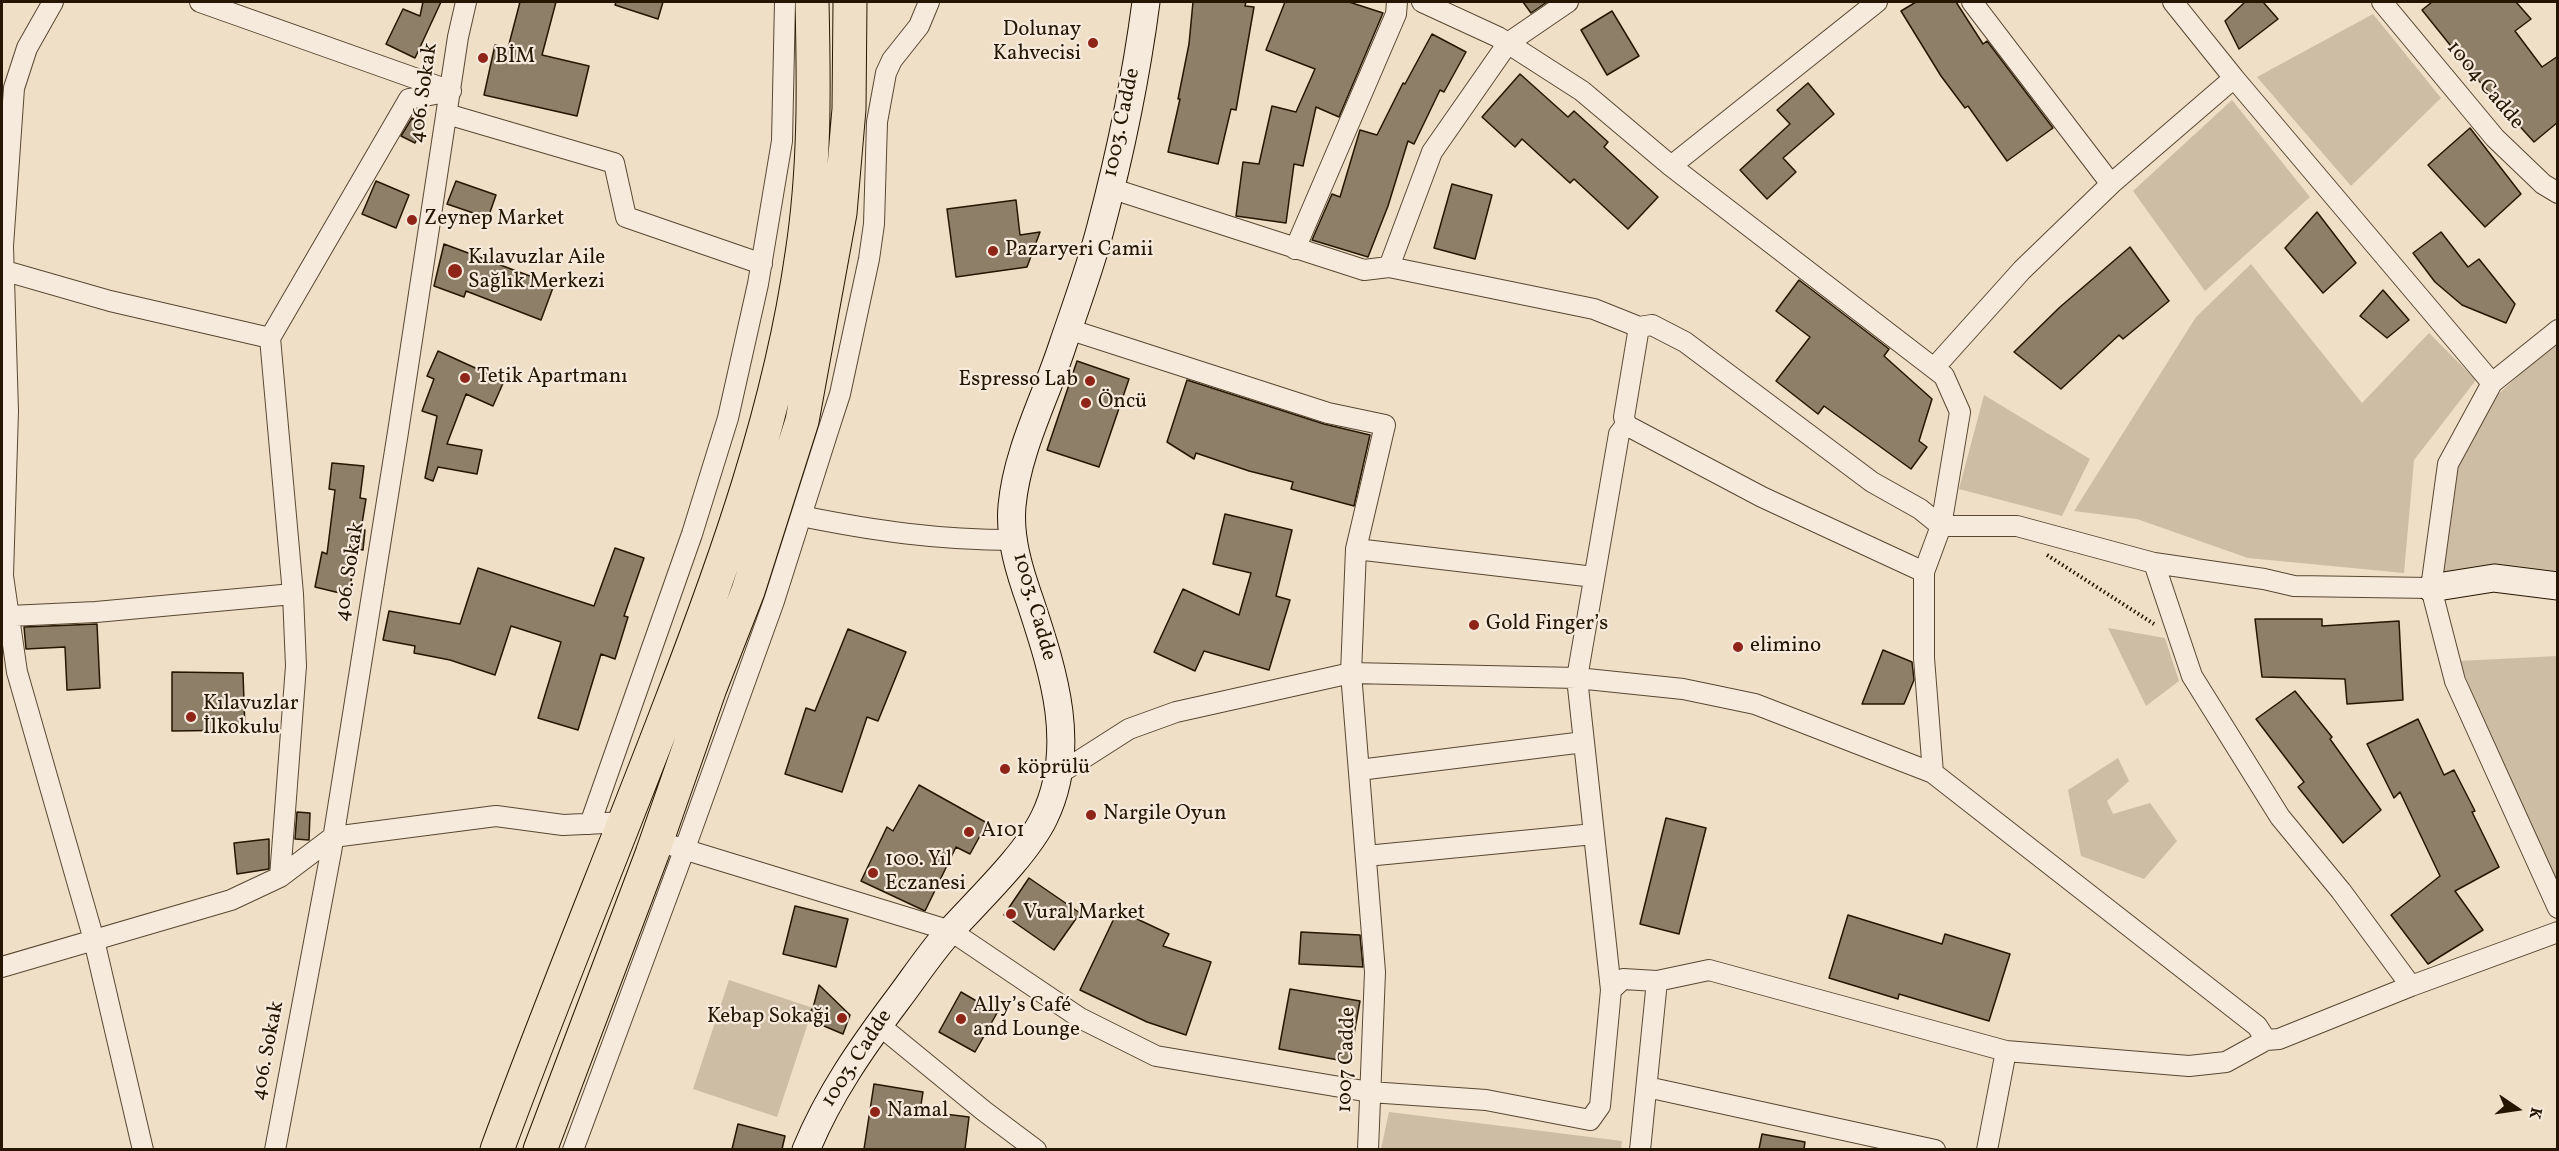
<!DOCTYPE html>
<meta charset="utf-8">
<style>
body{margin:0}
#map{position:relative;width:2559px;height:1151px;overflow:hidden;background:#efdfc7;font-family:Vollkorn,serif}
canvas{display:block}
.frame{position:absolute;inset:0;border:3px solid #251601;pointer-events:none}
.north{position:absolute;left:2487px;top:1079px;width:60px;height:60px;-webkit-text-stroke:4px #f5eadb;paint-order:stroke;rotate:103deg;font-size:16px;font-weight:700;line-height:24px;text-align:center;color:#251601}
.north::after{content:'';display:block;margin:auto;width:21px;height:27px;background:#251601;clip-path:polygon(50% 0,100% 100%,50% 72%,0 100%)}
</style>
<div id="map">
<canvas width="2559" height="1151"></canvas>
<div class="frame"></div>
<div class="north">K</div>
</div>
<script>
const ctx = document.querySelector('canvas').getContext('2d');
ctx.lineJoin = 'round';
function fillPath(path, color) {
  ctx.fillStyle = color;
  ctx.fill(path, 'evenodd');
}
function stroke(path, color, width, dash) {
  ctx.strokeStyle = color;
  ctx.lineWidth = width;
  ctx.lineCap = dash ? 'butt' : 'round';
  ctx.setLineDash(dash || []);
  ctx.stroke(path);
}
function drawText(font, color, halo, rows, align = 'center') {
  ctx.font = font + ' Vollkorn,serif';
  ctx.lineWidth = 4.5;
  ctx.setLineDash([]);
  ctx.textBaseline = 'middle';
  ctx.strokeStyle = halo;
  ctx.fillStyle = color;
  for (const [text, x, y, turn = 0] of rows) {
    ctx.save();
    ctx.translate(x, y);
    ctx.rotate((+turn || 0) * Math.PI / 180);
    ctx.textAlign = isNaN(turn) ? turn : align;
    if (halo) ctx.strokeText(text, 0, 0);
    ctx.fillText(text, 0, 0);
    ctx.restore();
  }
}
fillPath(new Path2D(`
 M2373 14 2441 98 2351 186 2257 77Z
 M2232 100 2310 197 2205 291 2133 191Z
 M2251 264 2362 403 2429 333 2476 380 2414 460 2404 573 2248 558 2137 519 2074 511 2196 317Z
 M2557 340V574L2443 577 2459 463 2492 400Z
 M1984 395 2090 459 2062 516 1959 489Z
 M2108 628 2165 638 2179 681 2146 706Z
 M2557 656V882L2521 812 2459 661Z
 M2118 758 2129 781 2107 801 2113 814 2150 803 2177 841 2144 879 2081 856 2068 790Z
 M729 980 813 1008 777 1117 693 1089Z
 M1389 1112 1622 1141 1621 1149H1381Z`), '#cdbda5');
const building = new Path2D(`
 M423 2H441L415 58 386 44 403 9 420 16Z
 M520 2H556L542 55 589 66 577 116 484 95 495 45 508 48Z
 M616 2H663L658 19 615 5Z
 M1193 2H1246L1245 6 1254 7 1236 110 1231 109 1218 164 1168 152 1180 99H1178L1189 44Z
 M1285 2H1349L1383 13 1339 117 1316 107 1303 166 1294 164 1286 223 1236 216 1243 162 1259 164 1272 106 1296 112 1315 69 1266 50Z
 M1523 2H1547L1531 13Z
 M1916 2H1956L1983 44 1987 41 2053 128 2007 161 1968 106 1965 108 1941 76 1901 11Z
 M2245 2H2263L2278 19 2239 49 2225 21Z
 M2432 2H2516L2531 19 2515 31 2542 67 2558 56V122L2534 142 2479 81 2422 10Z
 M1612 11 1639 56 1607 75 1581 30Z
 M1432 34 1466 52 1444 92 1440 90 1414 144 1408 141 1388 206 1368 257 1312 240 1332 194 1340 197 1360 130 1377 135 1403 83 1405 84Z
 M1520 74 1568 117 1574 111 1608 142 1604 147 1658 197 1628 229 1574 179 1570 183 1522 139 1515 147 1482 117Z
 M1808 83 1834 114 1783 158 1796 172 1767 199 1740 170 1790 124 1777 110Z
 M412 118 424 124 415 143 401 136Z
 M2470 128 2521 194 2485 227 2428 165Z
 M376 181 409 195 396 228 362 214Z
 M456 181 496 195 488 218 447 204Z
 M1452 184 1492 195 1475 259 1434 248Z
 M1016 200 1020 235 1040 232 1027 267 956 277 947 209Z
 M2317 212 2356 263 2323 293 2285 248Z
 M2441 232 2468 267 2479 259 2515 304 2506 323 2462 305 2435 282 2413 253Z
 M444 244 554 285 541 320 466 291 464 297 434 286Z
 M2130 247 2169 301 2123 339 2119 335 2061 389 2014 352 2060 307Z
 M1799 280 1889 349 1884 356 1932 399 1919 441 1927 447 1911 469 1824 406 1818 414 1776 381 1810 337 1776 311Z
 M2383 290 2409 320 2387 338 2360 316Z
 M438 351 504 381 493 406 466 394 447 444 482 450 477 474 438 467 433 481 425 478 437 416 422 411 434 379 427 376Z
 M1077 361 1129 379 1099 467 1047 450Z
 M1187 380 1324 424 1370 435 1354 506 1291 489 1293 482 1249 471 1196 453 1194 459 1167 442Z
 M332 463 364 466 360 498 366 499 361 530H365L363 550 358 549 348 595 315 587 322 552 327 554 335 490 329 489Z
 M1225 514 1292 530 1276 596 1290 600 1269 670 1204 651 1195 671 1154 652 1183 589 1239 615 1251 573 1213 564Z
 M615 548 644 558 624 616 628 617 615 659 601 654 578 730 538 718 561 642 511 626 495 675 450 660 414 653 415 646 383 640 389 611 460 624 478 568 594 606Z
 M2255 619H2322V626L2399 621 2403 700 2347 704 2345 679 2262 677Z
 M97 624 100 688 67 690 65 647 26 649 24 627Z
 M848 629 906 652 878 721 867 717 842 792 785 774 806 708 815 711Z
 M1883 650 1912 662 1914 680 1904 704H1862Z
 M172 672 243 673 245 730 172 731Z
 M2295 691 2332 737 2330 739 2381 810 2343 843 2298 787 2304 782 2256 719Z
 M2418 719 2444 775 2454 770 2475 811 2472 812 2499 867 2455 891 2483 930 2428 964 2391 915 2440 876 2400 792 2394 798 2367 744Z
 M919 785 987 823 970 854 956 847 925 911 861 881 887 827 893 831Z
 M297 812 310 813 309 840 295 839Z
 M1666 818 1706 828 1679 934 1640 924Z
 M269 839V869L237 874 234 843Z
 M1029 878 1080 913 1054 950 1004 915Z
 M795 906 848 919 836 967 783 954Z
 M1118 910 1169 934 1163 946 1211 962 1186 1035 1147 1022 1080 990Z
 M1848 915 1942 944 1945 934 2010 954 1989 1021 1899 994 1898 999 1829 978Z
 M1301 932 1360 935 1363 967 1299 964Z
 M819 985 850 1015 843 1034 805 1018 813 1008Z
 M1290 989 1360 1001 1349 1062 1279 1049Z
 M961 992 997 1013 975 1052 939 1032Z
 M874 1084 923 1092 920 1111 969 1117 965 1149H864Z
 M738 1124 785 1136 782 1149H732Z
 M1762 1134 1805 1142 1804 1149H1759Z`);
fillPath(building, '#8e7f68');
stroke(building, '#251601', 1.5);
const street = new Path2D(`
 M53 2 27 48 14 88 3 246 8 411 3 576 17 672 94 940 143 1150
 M200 2 451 91
 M1422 2 1498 37 1582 91 1671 166 1944 376 1960 412 1941 526 1924 572V658L1933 773
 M1972 2 2111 184
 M2173 2 2234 78 2492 383
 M2382 2 2495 138 2543 184 2558 193
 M447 114 614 163 626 217 762 264
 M1671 166 1877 2
 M1110 188 1364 270 1389 267 1594 309 1639 327 1652 325 1685 342 1872 482 1920 509 1941 526H2017L2154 563 2264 579 2294 586 2431 588
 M1295 249 1396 14 1397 2
 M1389 267 1432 152 1508 43 1568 2
 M2 270 110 301 270 338
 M1639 327 1624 417 1626 425 1762 497 1924 572
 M1068 329 1328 413 1385 425 1356 549 1351 673 1375 972 1368 1150
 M2558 330 2492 383 2448 464 2431 588 2455 681 2558 908
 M1934 368 2022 270 2111 184 2234 78
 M801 516C875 531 938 540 1014 540
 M1356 549 1594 577
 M2154 563 2192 676 2280 817 2341 891 2411 986
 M9 616 96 612 293 594
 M1359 770 1584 742
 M1057 775 1129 729 1176 712 1351 673 1577 678 1683 689 1755 704 1933 773 2257 1026 2266 1040
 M590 824 692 534 728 418 758 284 782 141 785 2
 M657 841 951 931 1080 1018 1156 1056 1370 1092 1486 1100 1590 1120 1600 1106 1611 990 1623 979 1657 981 1709 970 2006 1051 2189 1066 2226 1062 2266 1040 2279 1039 2411 986 2558 932
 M1366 856 1594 834
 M280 877 296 666 293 594 270 338 409 99 451 91
 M2 967 231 900 280 877 333 837 496 816 563 825 626 822
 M1611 990 1577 678 1619 434 1626 425
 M879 1025 984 1111 1036 1150
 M1647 1087 1935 1150
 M275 1150 331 852 398 432 458 37 466 2
 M573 1150 685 848 774 601 828 431 840 394 869 259 874 224 877 122 886 73 892 60 919 26 929 2
 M1640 1150 1657 981
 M1987 1150 2006 1051`);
const secondary = new Path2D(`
 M2431 588 2494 578 2558 586
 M806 1150C829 1094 862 1047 898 999 913 979 927 958 943 939 973 905 1025 857 1044 818 1078 748 1054 674 1031 604 1020 573 1009 539 1012 506 1017 450 1046 397 1063 344 1076 306 1090 268 1100 230 1120 155 1136 78 1146 2`);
const highway = new Path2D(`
 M497 1150C552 1000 613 854 670 705 726 560 780 409 802 254 815 170 814 86 812 2
 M540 1150 652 854 710 688 748 591 802 421 840 213 849 109 850 2`);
stroke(street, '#584832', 22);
stroke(secondary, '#251601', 29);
stroke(highway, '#251601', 35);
stroke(new Path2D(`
 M2047 555 2154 624`), '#251601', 4, [1.5, 3]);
stroke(street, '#f5eadb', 20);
stroke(secondary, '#f5eadb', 27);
stroke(highway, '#efdfc7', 33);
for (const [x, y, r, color] of [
 [1093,43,6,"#8f2418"],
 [483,58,6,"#8f2418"],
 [412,220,6,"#8f2418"],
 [993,251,6,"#8f2418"],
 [455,271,8,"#8f2418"],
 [465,378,6,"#8f2418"],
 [1090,381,6,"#8f2418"],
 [1086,403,6,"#8f2418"],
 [1474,625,6,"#8f2418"],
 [1738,647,6,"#8f2418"],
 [191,717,6,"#8f2418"],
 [1005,769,6,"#8f2418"],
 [1091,815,6,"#8f2418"],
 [969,832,6,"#8f2418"],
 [873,873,6,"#8f2418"],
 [1011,914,6,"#8f2418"],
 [842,1018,6,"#8f2418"],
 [961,1019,6,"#8f2418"],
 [875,1112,6,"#8f2418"]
]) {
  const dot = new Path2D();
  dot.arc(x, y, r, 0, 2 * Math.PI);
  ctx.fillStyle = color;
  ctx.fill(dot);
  stroke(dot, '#f5eadb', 2);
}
drawText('21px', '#251601', '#f5eadb', [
 ["Dolunay",1081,31,"right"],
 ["Kahvecisi",1081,55,"right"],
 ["BİM",495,58],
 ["Zeynep Market",424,220],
 ["Pazaryeri Camii",1005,251],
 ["Kılavuzlar Aile",468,259],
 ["Sağlık Merkezi",468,283],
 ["Tetik Apartmanı",477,378],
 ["Espresso Lab",1078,381,"right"],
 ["Öncü",1098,403],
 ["Gold Finger’s",1486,625],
 ["elimino",1750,647],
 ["Kılavuzlar",203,705],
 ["İlkokulu",203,729],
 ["köprülü",1017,769],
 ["Nargile Oyun",1103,815],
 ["A101",981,832],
 ["100. Yıl",885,861],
 ["Eczanesi",885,885],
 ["Vural Market",1023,914],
 ["Ally’s Café",973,1007],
 ["and Lounge",973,1031],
 ["Kebap Sokaği",830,1018,"right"],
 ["Namal",887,1112]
], 'left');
drawText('21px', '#251601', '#f5eadb', [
 ["1004 Cadde",2484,86,50],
 ["406. Sokak",425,93,-82],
 ["1003. Cadde",1123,123,-78],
 ["406. Sokak",351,572,-81],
 ["1003. Cadde",1033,607,74],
 ["406. Sokak",269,1051,-79],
 ["1003. Cadde",858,1059,-57],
 ["1007 Cadde",1348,1060,-88]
]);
</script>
